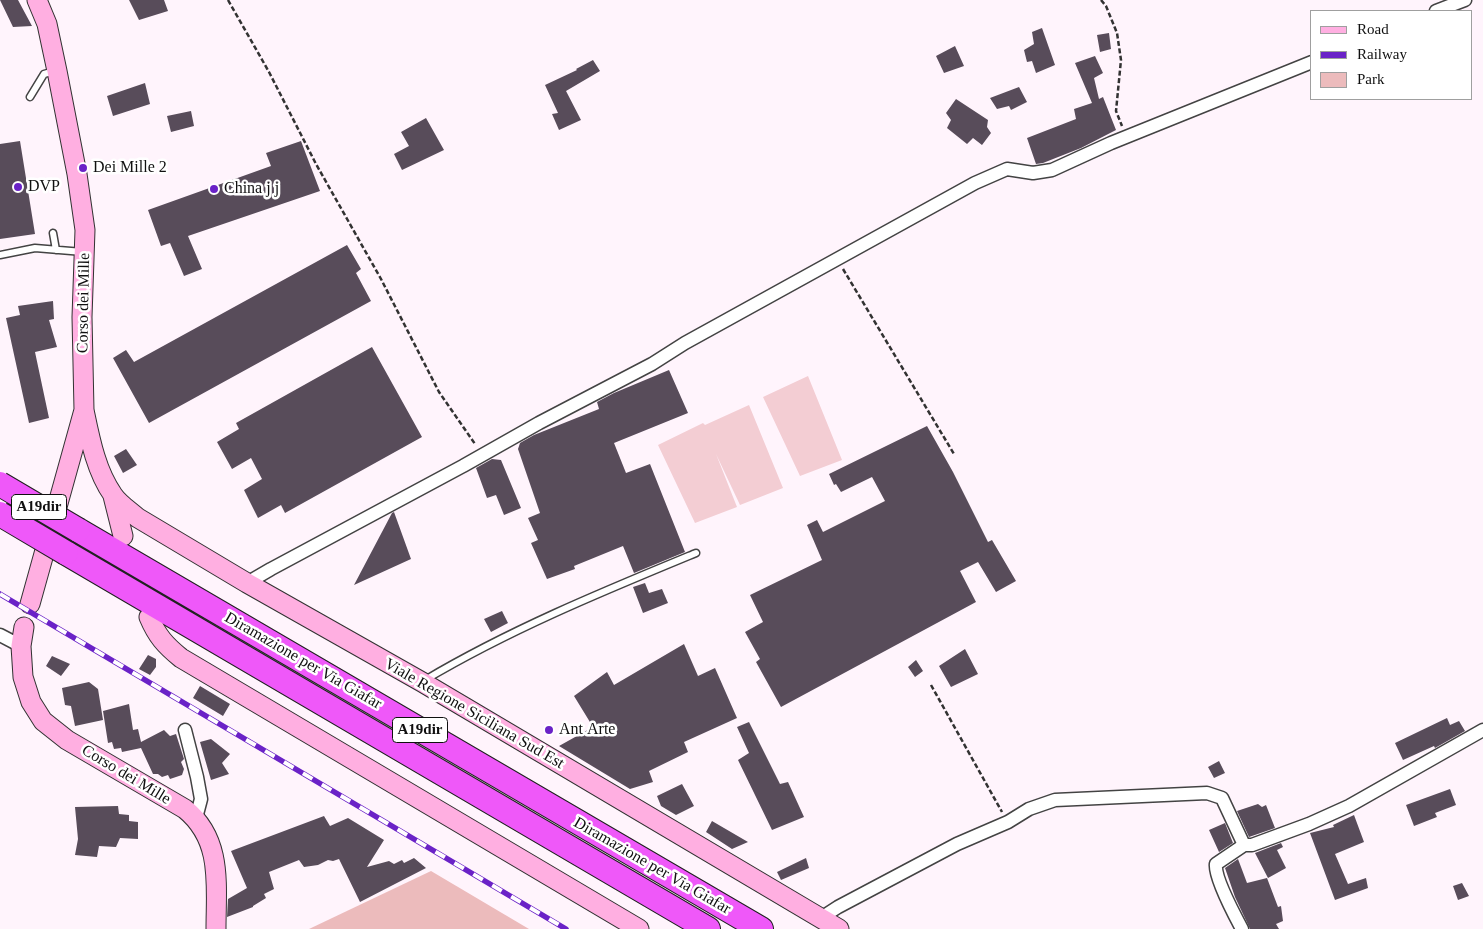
<!DOCTYPE html>
<style>
body{margin:0}
#map{position:relative;width:1483px;height:929px;overflow:hidden;background:#fff4fc;font-family:"Times New Roman",serif}
canvas{display:block}
.legend{position:absolute;left:1310px;top:10px;width:162px;height:90px;box-sizing:border-box;background:#fff;border:1px solid #9f9f9f;margin:0;padding:6px 9px;list-style:none;font-size:15px;color:#101010}
.legend li{display:flex;align-items:center;gap:10px;height:25px}
.legend b{width:25px;border:1px solid #9f9f9f}
</style>
<div id="map">
<canvas width="1483" height="929"></canvas>
<ul class="legend">
<li><b style="height:6px;background:#ffafe1"></b>Road</li>
<li><b style="height:6px;background:#6a22c7"></b>Railway</li>
<li><b style="height:14px;background:#ecbbbc"></b>Park</li>
</ul>
</div>
<script>
const ctx = document.querySelector('canvas').getContext('2d');
ctx.lineJoin = 'round';
function fillPath(path, color) {
  ctx.fillStyle = color;
  ctx.fill(path, 'evenodd');
}
function stroke(path, color, width, dash) {
  ctx.strokeStyle = color;
  ctx.lineWidth = width;
  ctx.lineCap = dash ? 'butt' : 'round';
  ctx.setLineDash(dash || []);
  ctx.stroke(path);
}
function drawText(font, color, halo, rows, align = 'center') {
  ctx.font = font + ' "Times New Roman",serif';
  ctx.lineWidth = 5;
  ctx.setLineDash([]);
  ctx.textBaseline = 'middle';
  ctx.strokeStyle = halo;
  ctx.fillStyle = color;
  for (const [text, x, y, turn = 0] of rows) {
    ctx.save();
    ctx.translate(x, y);
    ctx.rotate((+turn || 0) * Math.PI / 180);
    ctx.textAlign = isNaN(turn) ? turn : align;
    if (halo) ctx.strokeText(text, 0, 0);
    ctx.fillText(text, 0, 0);
    ctx.restore();
  }
}
fillPath(new Path2D(`
 M431 871 529 929H309Z`), '#ecbbbc');
fillPath(new Path2D(`
 M808 376 842 460 800 476 763 397Z
 M749 405 783 488 740 505 716 454 737 507 695 523 658 445 703 423 705 425Z`), '#f3cdd3');
fillPath(new Path2D(`
 M0 0H18L32 26 13 27Z
 M129 0H164L168 11 139 20Z
 M1042 28 1055 65 1036 73 1032 61 1027 62 1024 50 1034 44 1032 32Z
 M1109 33 1111 49 1100 52 1097 35Z
 M955 46 964 66 944 73 936 56Z
 M1095 56 1103 73 1094 78 1099 99 1103 97 1116 130 1081 148 1043 163 1036 164 1027 138 1076 119 1074 109 1092 103 1075 63Z
 M593 60 600 71 566 91 581 120 559 130 552 114 558 113 545 85 577 70 576 69Z
 M145 83 150 104 113 116 107 96Z
 M1019 87 1027 102 1011 110 1009 106 997 109 990 98Z
 M956 99 988 120 987 127 991 133 982 145 973 138 967 144 947 128 951 120 946 113Z
 M191 111 194 126 171 132 167 116Z
 M426 118 444 150 402 170 394 154 409 146 401 132Z
 M20 141 35 234 0 239V144Z
 M301 141 320 191 188 236 202 269 184 276 170 243 161 246 148 210 271 166 266 153Z
 M347 245 361 269 356 273 371 301 149 423 113 358 126 350 134 362Z
 M53 301 54 319 49 320 57 347 35 352 49 418 29 423 6 318 20 315 18 306Z
 M372 347 422 437 285 513 281 505 258 518 244 490 262 479 251 458 232 469 217 442 239 429 236 423Z
 M669 370 688 413 614 443 626 473 650 464 685 552 634 573 623 546 574 566 575 569 547 579 531 543 538 540 528 518 540 513 518 449 520 443 534 435 599 409 597 402 614 393Z
 M927 426 953 472 988 542 992 540 1016 581 996 592 978 562 960 571 976 602 781 707 756 662 760 659 745 632 763 622 750 595 822 560 807 525 817 520 823 532 885 501 872 477 841 492 836 484 834 485 829 474Z
 M126 449 137 465 123 473 114 456Z
 M492 459 501 460 521 508 504 515 496 495 487 498 476 468Z
 M394 512 411 559 354 585 392 513Z
 M645 583 649 593 662 589 668 603 643 613 633 587Z
 M502 611 508 623 491 632 484 619Z
 M684 644 698 676 715 668 737 718 684 742 688 752 649 771 653 782 630 789 559 746 593 727 574 696 607 672 614 685Z
 M965 649 978 674 951 687 939 666Z
 M148 655 156 659V667L150 675 139 669Z
 M52 656 70 664 61 676 46 666Z
 M916 660 923 671 915 677 908 667Z
 M89 682 98 689 103 720 75 726 71 706 65 705 62 688Z
 M200 686 230 704 223 716 193 698Z
 M129 704 133 730 138 729 141 742 164 730 170 736 176 734 184 759 181 762 184 769 182 775 170 779 168 775 162 777 158 774H153L141 748 122 752 121 748 114 749 112 742 108 743 103 711Z
 M1447 718 1450 725 1459 721 1465 731 1435 748 1434 746 1403 760 1395 743Z
 M749 722 780 784 788 782 804 817 772 830 738 760 749 753 737 727Z
 M211 739 230 754 222 763 229 774 211 780 200 742Z
 M1219 761 1225 773 1214 778 1208 767Z
 M682 784 694 806 676 815 661 806 657 796Z
 M1450 789 1456 805 1435 813 1437 817 1414 826 1406 805Z
 M1258 804 1262 807 1266 805 1275 828 1249 837 1237 811Z
 M118 806 119 814 129 815V821L138 822V839L120 838 116 847 99 846 97 857 75 855 78 839 75 807Z
 M1354 815 1364 842 1335 854 1348 884 1366 878 1368 888 1335 900 1310 833 1334 827 1333 825Z
 M324 816 330 826 348 818 384 840 367 867 389 861 394 864 402 860 404 863 414 858 426 868 360 902 339 859 333 861 328 860 318 865 304 867 299 860 269 872 274 889 264 894 266 898 253 906V907L227 917 228 899 247 888 231 851Z
 M712 821 748 842 732 849 706 832Z
 M1225 823 1233 843 1219 852 1209 830Z
 M1281 843 1283 847 1277 850 1286 868 1268 878 1255 853Z
 M806 858 809 868 781 880 777 872Z
 M1238 859 1247 883 1267 878 1278 907 1281 906 1283 921 1276 924 1279 929H1250L1235 897 1225 868Z
 M1462 883 1469 896 1458 900 1453 886Z`), '#584c5a');
const lane = new Path2D(`
 M30 97 44 74 55 71
 M53 233 56 250
 M0 255 35 248 83 252
 M425 680C511 629 604 591 696 553`);
const street = new Path2D(`
 M1436 11 1465 0
 M247 583 271 569 463 466 539 423 652 364 685 343 975 183 1007 169 1033 173 1052 170 1111 143 1312 62
 M0 635 21 646
 M185 730 197 777 201 799 196 818
 M821 918 838 907 957 844 1008 822 1029 809 1055 800 1207 793 1222 798 1244 845H1252L1309 824 1349 806 1483 730
 M1242 929C1235 916 1214 877 1216 864L1244 845`);
const secondary = new Path2D(`
 M84 410C90 439 96 471 113 495 119 504 130 511 138 518L247 583 422 682 839 929
 M113 496 123 536
 M30 604 84 410 82 317 85 230 77 174 57 71 47 24 37 0
 M149 617C157 636 165 645 181 658L639 929
 M24 627 21 646 23 677 31 702 43 721 67 740 185 809C223 840 216 885 216 929`);
const highway = new Path2D(`
 M78 530 761 929
 M66 553 708 929`);
stroke(lane, '#434343', 9);
stroke(street, '#434343', 15);
stroke(secondary, '#323232', 21);
stroke(highway, '#212121', 26);
stroke(new Path2D(`
 M228 0 269 72 316 164 381 279 439 392 475 444
 M1101 0 1106 6 1117 33 1121 60 1116 111 1122 126
 M843 269 954 454
 M931 685 1002 812`), '#323232', 2.5, [5, 2.5]);
stroke(lane, '#fff', 6);
stroke(street, '#fff', 12);
stroke(secondary, '#ffafe1', 19);
stroke(highway, '#ef58f9', 24);
const rail = new Path2D(`
 M0 594 566 929`);
stroke(rail, '#6a22c7', 5.5);
stroke(rail, '#fff', 4, [11]);
const highwayBridge = new Path2D(`
 M0 484 78 530
 M0 514 66 553`);
stroke(highwayBridge, '#212121', 26, []);
stroke(highwayBridge, '#ef58f9', 24);
for (const [x, y, r, color] of [
 [83,168,5,"#6a22c7"],
 [18,187,5,"#6a22c7"],
 [214,189,5,"#6a22c7"],
 [549,730,5,"#6a22c7"]
]) {
  const dot = new Path2D();
  dot.arc(x, y, r, 0, 2 * Math.PI);
  ctx.fillStyle = color;
  ctx.fill(dot);
  stroke(dot, '#fff', 2);
}
for (const [x, y, w] of [
 [39,507,55],
 [420,730,55]
]) {
  const box = new Path2D();
  box.roundRect(x - w / 2, y - 12.5, w, 25, 4);
  ctx.fillStyle = '#fff';
  ctx.fill(box);
  stroke(box, '#101010', 1);
}
drawText('bold 15px', '#101010', null, [
 ["A19dir",39,507],
 ["A19dir",420,730]
]);
drawText('16px', '#101010', '#fff', [
 ["Dei Mille 2",93,168],
 ["DVP",28,187],
 ["China j j",224,189],
 ["Ant Arte",559,730]
], 'left');
drawText('16px', '#101010', '#fff', [
 ["Corso dei Mille",84,303,-89],
 ["Diramazione per Via Giafar",303,661,30],
 ["Viale Regione Siciliana Sud Est",474,714,30],
 ["Corso dei Mille",126,775,31],
 ["Diramazione per Via Giafar",652,866,30]
]);
</script>
